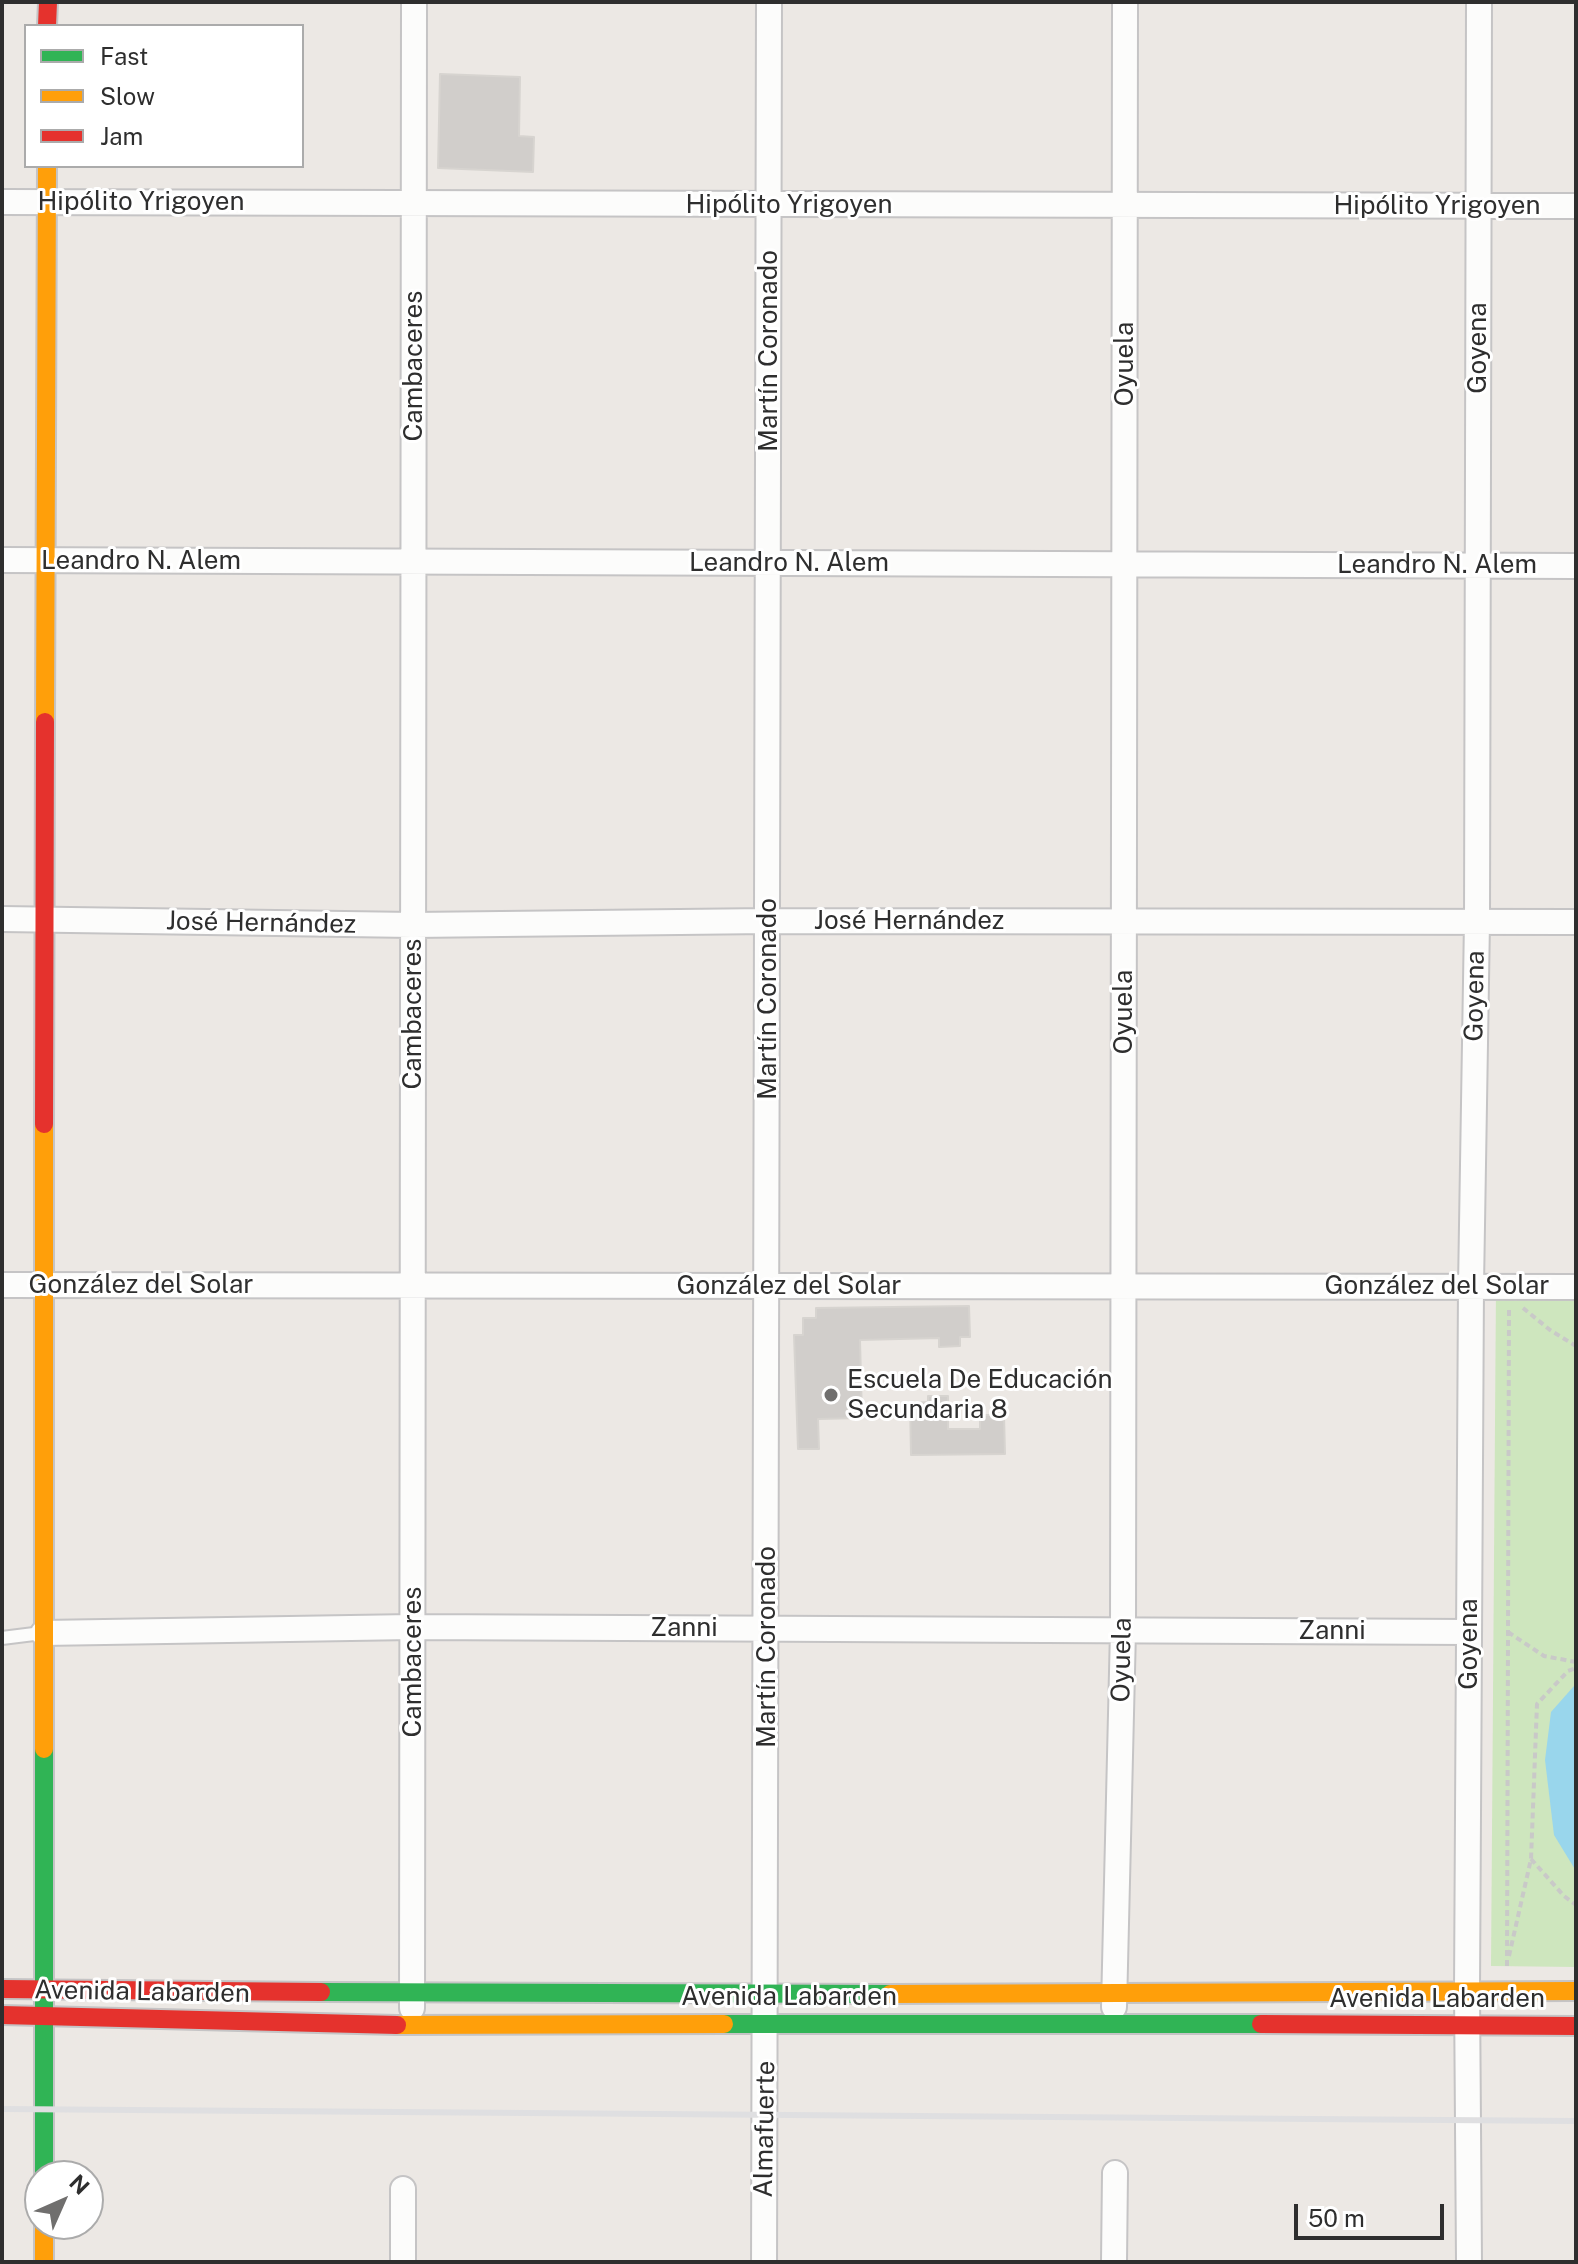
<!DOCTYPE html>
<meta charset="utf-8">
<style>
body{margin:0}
#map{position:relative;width:1578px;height:2264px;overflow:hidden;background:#ece8e4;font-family:"Public Sans",sans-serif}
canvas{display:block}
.frame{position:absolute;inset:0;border:4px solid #2e2e2e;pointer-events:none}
.legend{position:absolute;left:24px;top:24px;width:280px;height:144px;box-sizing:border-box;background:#fff;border:2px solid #ababab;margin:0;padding:10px 14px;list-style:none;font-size:24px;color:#2e2e2e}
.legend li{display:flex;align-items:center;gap:16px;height:40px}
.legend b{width:40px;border:2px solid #ababab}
.north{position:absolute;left:24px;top:2160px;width:80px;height:80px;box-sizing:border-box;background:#fff;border:2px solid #ababab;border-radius:50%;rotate:45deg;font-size:22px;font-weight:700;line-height:32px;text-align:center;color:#2e2e2e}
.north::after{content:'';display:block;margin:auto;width:28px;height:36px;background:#706f6e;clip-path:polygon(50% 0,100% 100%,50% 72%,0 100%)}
.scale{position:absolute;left:1294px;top:2204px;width:150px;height:36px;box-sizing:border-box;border:4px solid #2e2e2e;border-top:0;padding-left:10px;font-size:24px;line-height:28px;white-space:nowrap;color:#2e2e2e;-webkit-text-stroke:6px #fff;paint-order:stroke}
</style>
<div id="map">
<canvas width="1578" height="2264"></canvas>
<div class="frame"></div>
<ul class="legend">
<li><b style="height:10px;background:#30b455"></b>Fast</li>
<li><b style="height:10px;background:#ff9f0a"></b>Slow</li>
<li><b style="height:10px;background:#e5322d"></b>Jam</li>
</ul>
<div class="north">N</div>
<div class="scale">50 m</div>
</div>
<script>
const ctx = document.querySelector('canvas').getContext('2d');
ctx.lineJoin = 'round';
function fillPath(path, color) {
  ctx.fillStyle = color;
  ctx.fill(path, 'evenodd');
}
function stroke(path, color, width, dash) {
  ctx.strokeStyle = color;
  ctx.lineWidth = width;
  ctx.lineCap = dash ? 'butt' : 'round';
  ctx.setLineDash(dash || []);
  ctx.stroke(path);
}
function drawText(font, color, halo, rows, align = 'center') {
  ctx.font = font + ' "Public Sans",sans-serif';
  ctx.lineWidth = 6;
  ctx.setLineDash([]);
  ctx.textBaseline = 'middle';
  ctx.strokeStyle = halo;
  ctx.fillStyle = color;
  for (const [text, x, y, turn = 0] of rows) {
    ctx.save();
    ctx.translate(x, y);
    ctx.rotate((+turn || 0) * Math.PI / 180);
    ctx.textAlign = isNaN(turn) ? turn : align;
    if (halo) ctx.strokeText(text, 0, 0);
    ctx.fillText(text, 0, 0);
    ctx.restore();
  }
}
fillPath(new Path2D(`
 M1496 1286 1576 1287V1967L1491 1966Z`), '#cee6be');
fillPath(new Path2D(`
 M1574 1686H1576V1871L1554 1835 1545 1760 1551 1712Z`), '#99d6ec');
const building = new Path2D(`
 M440 74 520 77 519 136 534 137 533 172 438 168Z
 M969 1306 970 1337H960V1346L939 1347V1338L860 1340 862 1418 818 1419 819 1449H798L794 1335H803V1318H816V1308Z
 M928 1396H948V1429H980V1415H1004L1005 1454 911 1455 910 1403 928 1402Z`);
fillPath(building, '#d1cecb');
stroke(building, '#d7d4d0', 2);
const lane = new Path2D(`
 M2 1638 42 1633`);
const street = new Path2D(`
 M2 202 1576 206
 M2 560 1576 566
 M2 919 413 925 768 921 1576 922
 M2 1285 1576 1287
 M43 1633 412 1627 1469 1632
 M1114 2007 1123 1630 1125 2
 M412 2008 414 2
 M403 2262V2189
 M764 2262 769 2
 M1114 2262 1115 2173
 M1469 2262 1467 1990 1471 1286 1477 921 1479 2`);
const fast = new Path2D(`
 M44 1749V2176
 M321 1992 890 1994
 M724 2024H1261`);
const slow = new Path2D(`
 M45 722 47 166
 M44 1749V1124
 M890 1994 1576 1991
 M397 2025 724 2024
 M44 2224V2262`);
const jam = new Path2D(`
 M47 26 48 2
 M44 1124 45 722
 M2 1989 321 1992
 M2 2015 397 2025
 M1261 2024 1576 2026`);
stroke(lane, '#c5c4c5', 16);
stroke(street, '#c5c4c5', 28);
stroke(fast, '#c5c4c5', 22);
stroke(slow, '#c5c4c5', 22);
stroke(jam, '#c5c4c5', 22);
stroke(new Path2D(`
 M1523 1308 1550 1330 1576 1346
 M1508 1632 1544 1656 1576 1662
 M1531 1859 1564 1896 1576 1905
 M1509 1956 1531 1859 1537 1704 1568 1671 1576 1668
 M1507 1966 1509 1309`), '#c9c9c8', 4, [6, 4]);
stroke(lane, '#fcfcfb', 12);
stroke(street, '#fcfcfb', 24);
stroke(fast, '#30b455', 18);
stroke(slow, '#ff9f0a', 18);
stroke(jam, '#e5322d', 18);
stroke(new Path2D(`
 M2 2109 1576 2121`), '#dfdfe1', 6);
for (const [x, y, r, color] of [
 [831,1395,8,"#706f6e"]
]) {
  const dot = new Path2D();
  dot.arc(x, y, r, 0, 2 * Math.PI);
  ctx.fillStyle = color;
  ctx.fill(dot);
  stroke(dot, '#fff', 3);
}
drawText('26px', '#2e2e2e', '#fff', [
 ["Hipólito Yrigoyen",141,202],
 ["Hipólito Yrigoyen",789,205],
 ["Hipólito Yrigoyen",1437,206],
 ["Goyena",1478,348,-90],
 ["Martín Coronado",769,351,-90],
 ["Oyuela",1125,364,-90],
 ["Cambaceres",414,366,-90],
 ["Leandro N. Alem",141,561],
 ["Leandro N. Alem",789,563],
 ["Leandro N. Alem",1437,565],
 ["José Hernández",909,921],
 ["José Hernández",261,923,1],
 ["Goyena",1475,996,-89],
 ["Martín Coronado",768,999,-90],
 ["Oyuela",1124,1012,-90],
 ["Cambaceres",413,1014,-90],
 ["González del Solar",141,1285],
 ["González del Solar",789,1286],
 ["González del Solar",1437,1286],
 ["Zanni",684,1628],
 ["Zanni",1332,1631],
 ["Goyena",1469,1644,-90],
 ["Martín Coronado",767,1647,-90],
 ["Oyuela",1122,1660,-89],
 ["Cambaceres",413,1662,-90],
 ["Avenida Labarden",142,1992,1],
 ["Avenida Labarden",789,1997],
 ["Avenida Labarden",1437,1999],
 ["Almafuerte",765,2129,-89]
]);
drawText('26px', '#2e2e2e', '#fff', [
 ["Escuela De Educación",847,1380],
 ["Secundaria 8",847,1410]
], 'left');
</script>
